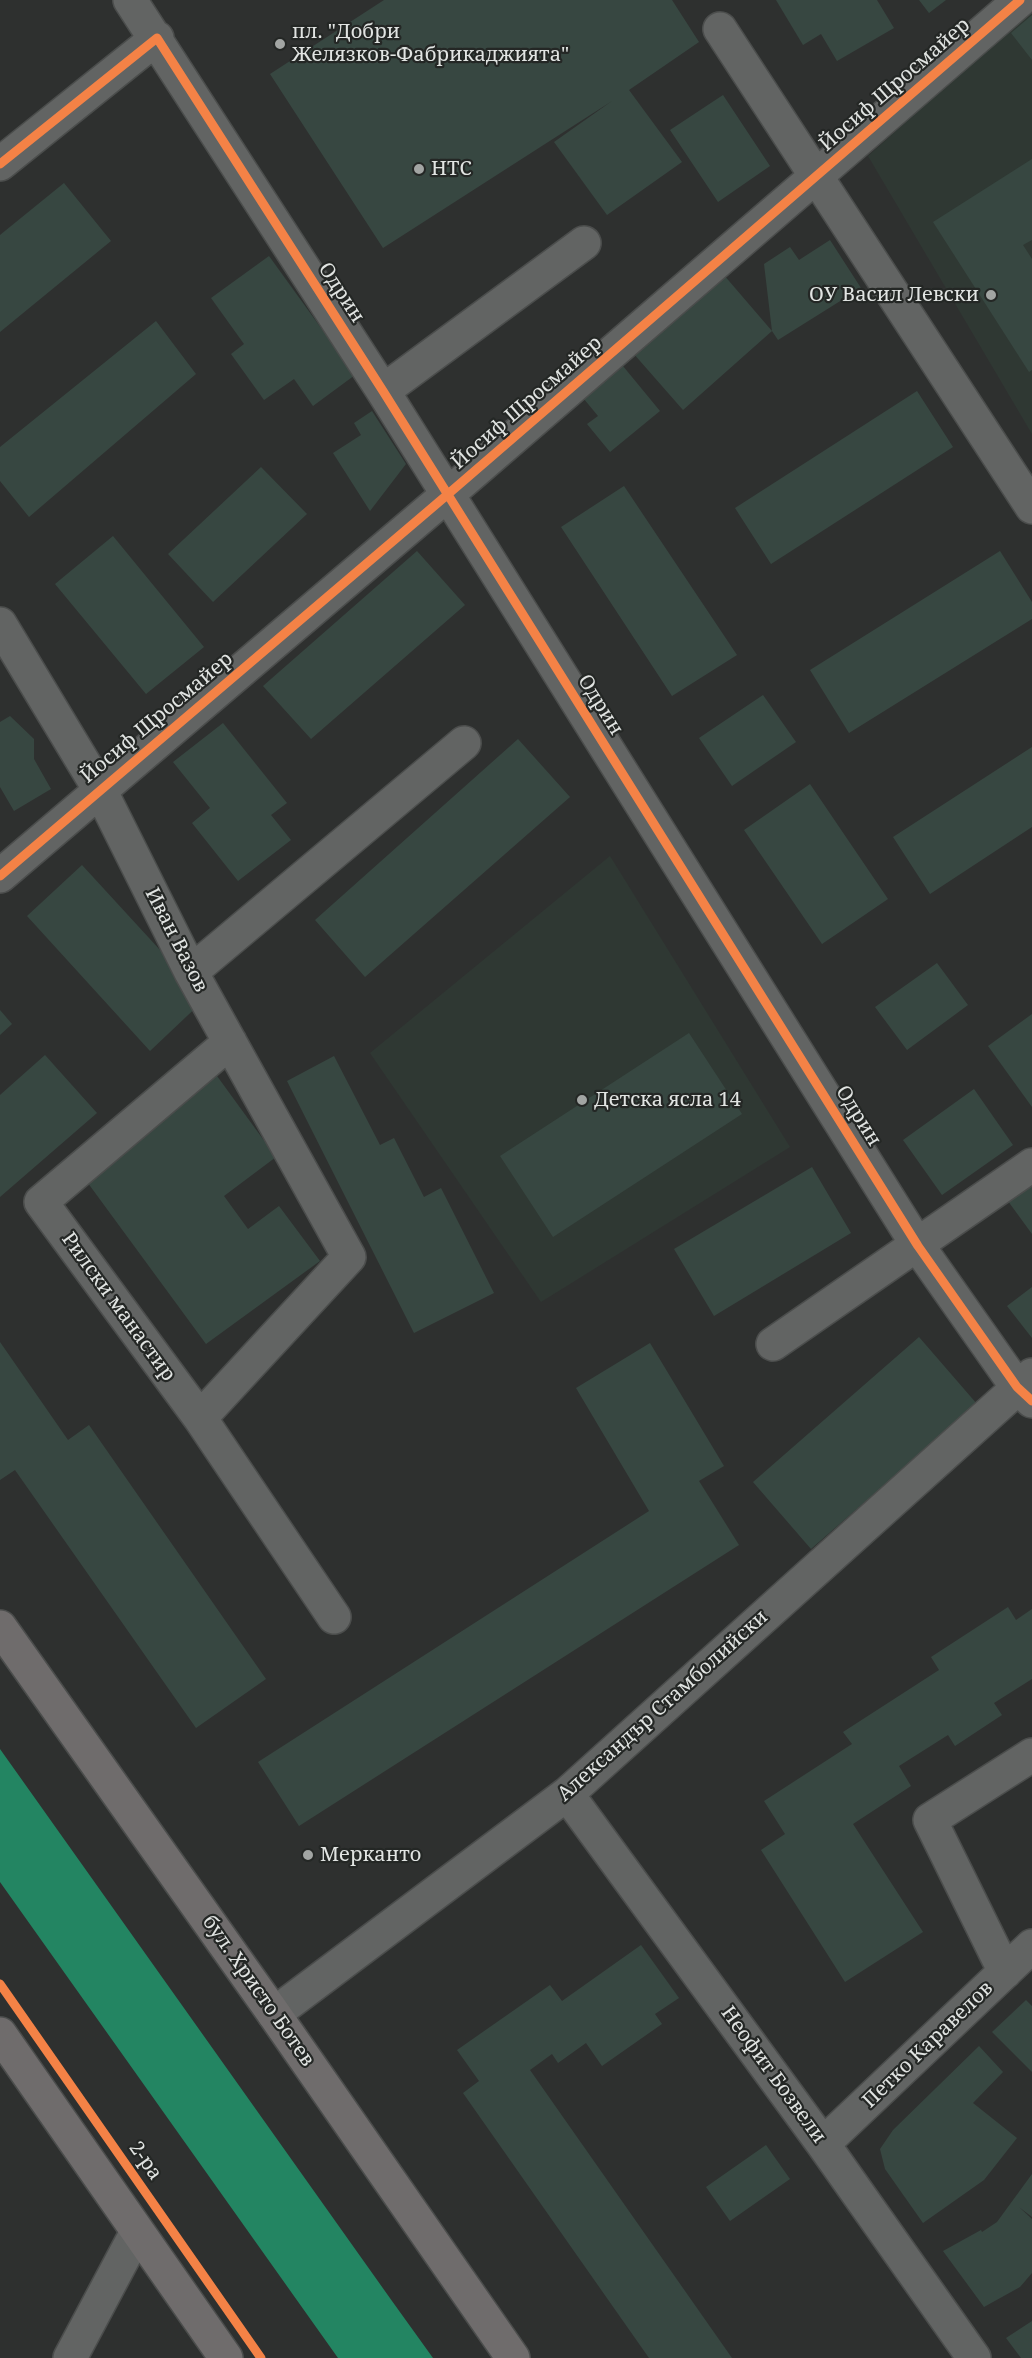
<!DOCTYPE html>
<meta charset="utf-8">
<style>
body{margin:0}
canvas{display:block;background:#2e302f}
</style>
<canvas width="1032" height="2358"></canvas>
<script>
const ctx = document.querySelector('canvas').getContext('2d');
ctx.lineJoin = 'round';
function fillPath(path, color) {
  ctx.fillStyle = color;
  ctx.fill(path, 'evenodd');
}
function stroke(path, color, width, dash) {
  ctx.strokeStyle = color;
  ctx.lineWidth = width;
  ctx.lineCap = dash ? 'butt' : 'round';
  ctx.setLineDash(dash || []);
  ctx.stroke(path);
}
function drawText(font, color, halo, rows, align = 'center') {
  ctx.font = font + ' "Noto Serif",serif';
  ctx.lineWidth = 4.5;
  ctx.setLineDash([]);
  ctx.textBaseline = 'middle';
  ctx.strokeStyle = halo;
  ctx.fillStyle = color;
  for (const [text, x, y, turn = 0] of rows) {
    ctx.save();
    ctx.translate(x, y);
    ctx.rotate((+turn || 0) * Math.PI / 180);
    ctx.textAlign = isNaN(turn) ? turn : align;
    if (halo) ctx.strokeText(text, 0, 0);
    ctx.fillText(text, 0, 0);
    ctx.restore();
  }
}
fillPath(new Path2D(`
 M1032 9V434L868 156Z
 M610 856 790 1147 541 1302 370 1053Z`), '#2f3833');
fillPath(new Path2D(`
 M0 1749 392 2301 433 2358H338L0 1882Z`), '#238562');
fillPath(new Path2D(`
 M384 0H672L699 42 629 90 682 162 607 215 554 142 612 101 383 248 270 74Z
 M776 0H877L894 28 837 61 821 34 803 45Z
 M919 0H946L929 13Z
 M1032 15V60L1011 33Z
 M723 95 770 166 718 202 670 130Z
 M1032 159V240L1023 245 1032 259V370L1029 372 933 222Z
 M64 183 111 241 0 332V235Z
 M830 240 861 288 778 340 772 331 764 264 790 247 799 260Z
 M269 256 355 375 313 406 294 379 264 400 231 354 244 344 211 298Z
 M723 274 772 331 683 410 633 353Z
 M156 321 196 374 29 517 0 481V447Z
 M618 360 660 411 610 452 587 424 598 416 579 393Z
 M917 391 953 447 771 564 735 508Z
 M372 411 406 464 370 511 333 453 361 435 354 423Z
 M261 467 307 514 213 602 168 554Z
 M624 486 737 655 672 696 561 527Z
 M113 536 204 647 146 694 55 584Z
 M417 551 465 605 311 739 263 686Z
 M1000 551 1032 602V619L849 733 810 670Z
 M763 695 796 742 732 786 699 738Z
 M10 716 34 739V759L51 789 14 811 0 787V722Z
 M223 723 287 803 271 815 291 840 238 881 192 823 210 808 173 762Z
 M518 739 570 797 365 977 315 920Z
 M1032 747V827L930 894 893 837Z
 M810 784 888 899 822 944 744 830Z
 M82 865 205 999 150 1051 27 916Z
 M937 963 968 1005 907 1050 875 1007Z
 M0 1010 12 1024 0 1035Z
 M1032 1014V1107L988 1046Z
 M689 1033 742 1114 553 1237 500 1156Z
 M45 1055 97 1113 0 1197V1095Z
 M334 1056 380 1145 394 1138 424 1197 441 1188 494 1293 414 1333 287 1081Z
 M217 1076 276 1157 224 1196 248 1229 279 1206 320 1261 206 1344 82 1175Z
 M974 1089 1013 1145 942 1195 903 1140Z
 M812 1167 851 1233 714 1316 674 1249Z
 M1032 1178V1234L1005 1197Z
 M1032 1287V1338L1007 1306Z
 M919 1337 977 1404 811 1549 753 1482Z
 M0 1342 68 1440 89 1425 266 1679 196 1728 15 1470 0 1480Z
 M650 1343 724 1466 699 1481 739 1545 299 1826 258 1762 649 1511 576 1388Z
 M1008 1607 1016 1620 1032 1609V1679L994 1703 1002 1715 955 1746 948 1735 899 1766 911 1786 853 1824 923 1932 845 1982 761 1850 785 1834 764 1801 852 1744 843 1732 939 1670 931 1657Z
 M641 1945 679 1998 655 2014 662 2024 602 2066 586 2043 558 2063 552 2054 530 2070 732 2358H649L463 2093 479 2081 457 2050 550 1985 562 2001Z
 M1026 2000 1032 2006V2072L992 2032Z
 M979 2046 1003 2072 973 2103 1017 2138 984 2180 923 2223 885 2169 880 2149 893 2130Z
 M766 2145 790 2179 730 2221 706 2187Z
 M1032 2174V2217L1019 2207 1032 2219V2273L1020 2287 984 2307 943 2251 981 2230 982 2232 997 2222Z
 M1032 2321V2358H1021L1006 2338Z`), '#374741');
const minor = new Path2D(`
 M130 0 383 391 918 1246 1017 1387 1032 1401
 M720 29 1032 507
 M0 164 157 38
 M383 391 584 243
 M0 624 100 790 191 972 349 1257 200 1418
 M0 876 447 495 1020 0
 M191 972 464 743
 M230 1042 41 1202 200 1418 334 1617
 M773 1344 1032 1165
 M567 1794 823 2144 974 2358
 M1005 1972 930 1820 1032 1755
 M274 2014 567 1794 1032 1375
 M823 2144 1032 1946
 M70 2358 137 2232`);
const major = new Path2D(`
 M0 1627 274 2014 513 2358
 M0 2034 226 2358`);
stroke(minor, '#4b4d4c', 36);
stroke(major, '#4b4d4c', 36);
stroke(minor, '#626463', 33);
stroke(major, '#6f6c6c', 33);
stroke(new Path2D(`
 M0 164 157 38 383 391 918 1246 1017 1387 1032 1401
 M0 876 447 495 1020 0
 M0 1984 261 2358`), '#f48246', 9);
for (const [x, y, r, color] of [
 [280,44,6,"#a2a5a3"],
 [419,169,6,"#a2a5a3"],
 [991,295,6,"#a2a5a3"],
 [582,1100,6,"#a2a5a3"],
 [308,1855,6,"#a2a5a3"]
]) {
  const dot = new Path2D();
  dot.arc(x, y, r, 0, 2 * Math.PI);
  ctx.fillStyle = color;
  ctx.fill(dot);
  stroke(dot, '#242725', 2);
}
drawText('20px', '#e1e4e2', '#242725', [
 ["пл. \"Добри",292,32],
 ["Желязков-Фабрикаджията\"",292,55],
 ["НТС",431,169],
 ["ОУ Васил Левски",979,295,"right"],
 ["Детска ясла 14",594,1100],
 ["Мерканто",320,1855]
], 'left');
drawText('20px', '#e1e4e2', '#242725', [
 ["Йосиф Щросмайер",895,85,-41],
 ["Одрин",341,293,57],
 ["Йосиф Щросмайер",527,403,-41],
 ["Одрин",600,705,58],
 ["Йосиф Щросмайер",157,718,-40],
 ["Иван Вазов",176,940,63],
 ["Одрин",858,1116,58],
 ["Рилски манастир",118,1307,54],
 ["Александър Стамболийски",663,1706,-42],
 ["бул. Христо Ботев",258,1991,55],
 ["Петко Каравелов",928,2045,-44],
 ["Неофит Бозвели",773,2075,54],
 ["2-ра",145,2161,55]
]);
</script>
